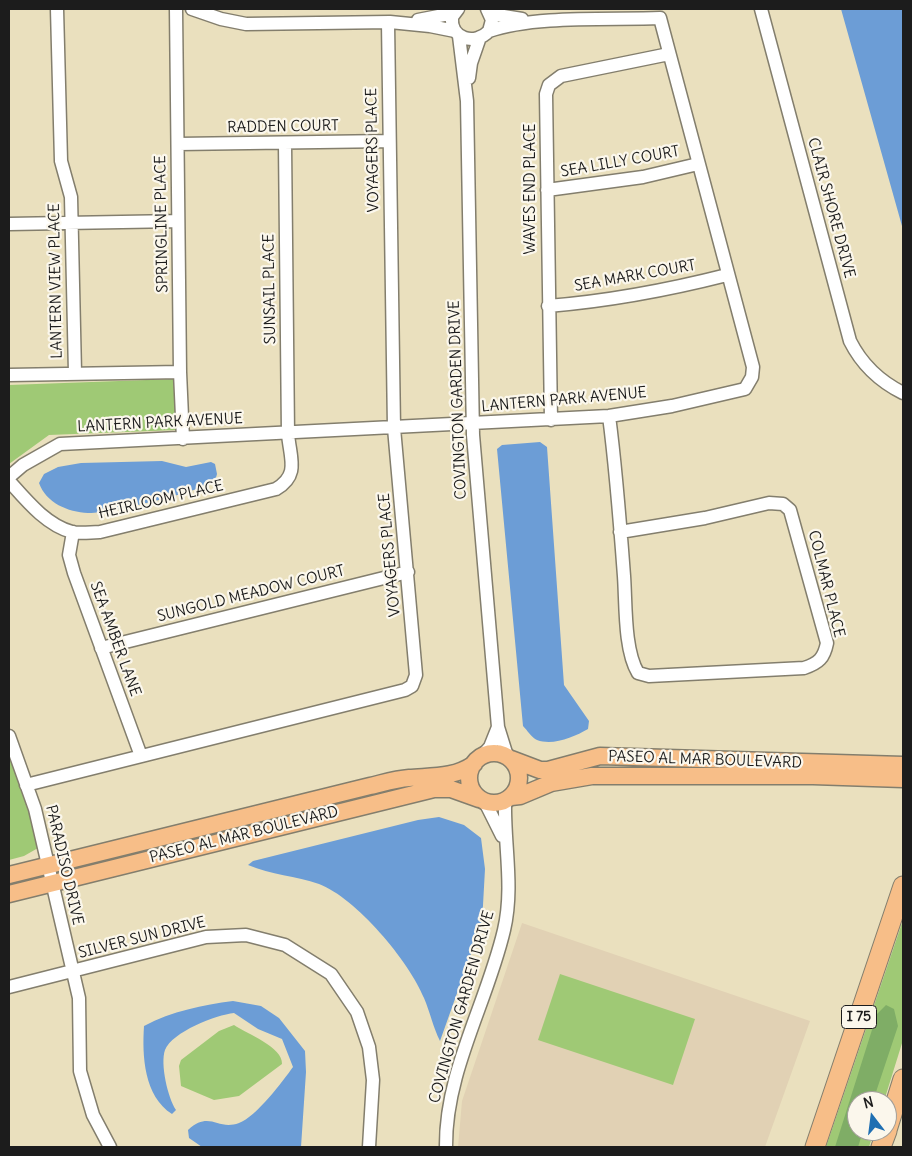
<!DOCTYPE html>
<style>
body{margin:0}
#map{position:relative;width:912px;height:1156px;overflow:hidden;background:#eae0be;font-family:Delius,sans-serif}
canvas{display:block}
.frame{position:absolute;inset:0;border:10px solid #1c1c1c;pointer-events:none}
.north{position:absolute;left:847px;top:1091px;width:50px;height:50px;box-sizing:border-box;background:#fbf7ec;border:1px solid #a29f99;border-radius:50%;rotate:345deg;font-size:14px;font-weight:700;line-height:20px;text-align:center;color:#1c1c1c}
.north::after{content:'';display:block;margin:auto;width:18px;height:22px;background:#1f6fb2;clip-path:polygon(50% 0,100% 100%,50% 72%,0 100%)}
</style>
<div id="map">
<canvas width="912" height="1156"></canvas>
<div class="frame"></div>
<div class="north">N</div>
</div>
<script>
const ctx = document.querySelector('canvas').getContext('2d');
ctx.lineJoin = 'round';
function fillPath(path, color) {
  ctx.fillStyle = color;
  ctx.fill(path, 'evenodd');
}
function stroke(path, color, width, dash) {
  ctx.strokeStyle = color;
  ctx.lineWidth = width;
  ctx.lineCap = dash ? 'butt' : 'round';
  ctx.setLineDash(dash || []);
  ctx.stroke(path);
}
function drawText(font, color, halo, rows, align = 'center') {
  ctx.font = font + ' Delius,sans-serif';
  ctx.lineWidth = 4.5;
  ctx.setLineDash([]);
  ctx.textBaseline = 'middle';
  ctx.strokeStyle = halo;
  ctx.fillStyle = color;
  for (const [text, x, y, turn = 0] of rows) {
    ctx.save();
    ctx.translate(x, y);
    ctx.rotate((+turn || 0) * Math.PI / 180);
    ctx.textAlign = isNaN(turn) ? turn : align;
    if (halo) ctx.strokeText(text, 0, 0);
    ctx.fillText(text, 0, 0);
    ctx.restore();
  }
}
fillPath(new Path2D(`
 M522 923 810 1021 765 1147H458L462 1101Z`), '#e1d1b4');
fillPath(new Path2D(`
 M174 379 176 430 49 435 9 464V385Z
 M9 749 30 810 38 848 24 856 9 860Z
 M903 920V1040L884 1101H857V1131H874L869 1147H826Z
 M560 974 695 1019 673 1085 538 1040Z
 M234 1025C247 1034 283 1047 282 1064L239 1096 214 1100 181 1086 179 1066 181 1060 219 1031Z`), '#9fc975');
fillPath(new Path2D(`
 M886 1005 894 1009 898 1026 873 1101H857V1131H863L858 1147H835L877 1014Z`), '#7fad66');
fillPath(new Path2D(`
 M841 9H903V247L902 226Z
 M540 442 547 447 564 685 589 721 588 729C574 737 553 746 537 740 532 738 527 730 523 726L497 449 502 445Z
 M162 461 186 467 211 462 215 464 217 474C216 478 215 480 211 483 194 493 108 514 88 513 68 512 46 503 39 483L44 474 58 467 81 463Z
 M439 817 464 825 481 838 485 869 482 923 440 1041C433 1027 430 1012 424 998 409 961 356 898 319 884 296 876 271 875 248 865L253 861 418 820Z
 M233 1001 261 1006 279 1018 305 1051 306 1072 301 1147H202L189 1138 188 1130C210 1110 217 1131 239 1123 256 1117 283 1081 293 1067L282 1039 258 1029 234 1013C216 1015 172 1032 165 1050 160 1064 168 1098 176 1110L172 1114C144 1096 142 1056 144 1026 172 1011 203 1005 233 1001Z`), '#6c9dd6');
const minor = new Path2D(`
 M57 9 61 161 71 197 75 373
 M176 9 180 372 183 439
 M192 9 221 19 246 24 390 22 430 26 455 31
 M458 9 452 17C450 39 475 46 489 31L492 20 487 9
 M761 9 850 341C862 365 879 381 903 393
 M491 14 522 19
 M418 20 454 13
 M459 36 467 101 473 435 498 727 507 756
 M469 78 471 63 480 37
 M178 144 389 141
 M547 190 643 177 698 164
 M9 224 178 221
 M548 306C609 301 668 290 727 275
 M9 375 180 372
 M609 416C616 469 620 522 624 576 626 604 624 650 638 673L649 676 804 668C819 663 824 658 827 643L790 510 783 504 769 503 705 518 620 532
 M551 420 546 94 549 85 561 76 669 54
 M9 477 23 465 60 444 609 416 672 406 745 389 752 377 753 367 660 18C611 20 534 15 489 31
 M9 481C26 500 46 525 72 532 81 534 91 532 100 532L276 489C300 475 290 458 288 434L285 144
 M73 532 69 555 74 573 141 756
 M101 648 408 572
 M9 736 35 809 79 998 80 1071 93 1115 110 1147
 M483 755 490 747 498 727
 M26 785 405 690 412 686 416 675 394 428 388 23
 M485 802 502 836
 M9 987 206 937 246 935 285 945 331 974 357 1012 369 1047 373 1080 369 1147
 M446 1147C445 1072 487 1003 504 930 514 887 504 845 505 801`);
const major = new Path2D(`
 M469 778a25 25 0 1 1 50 0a25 25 0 1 1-50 0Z
 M511 759 540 770H548L600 756 903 765
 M511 797 520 796 551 783 592 776H813L903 779
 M9 875 370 786C383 783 396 779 409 778 432 776 454 778 474 764
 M9 894 434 789H451L479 799`);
const highway = new Path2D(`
 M887 1130 903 1079
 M815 1147 903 886
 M881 1147 887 1131`);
stroke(minor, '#837e6d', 15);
stroke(major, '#837e6d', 19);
stroke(highway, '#837e6d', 21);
stroke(minor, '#fff', 12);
stroke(major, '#f7be88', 16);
stroke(highway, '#f7be88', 19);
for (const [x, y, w] of [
 [859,1017,35]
]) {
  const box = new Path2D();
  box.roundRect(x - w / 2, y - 11.5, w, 23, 4);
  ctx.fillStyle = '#fbf7ec';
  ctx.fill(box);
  stroke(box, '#1c1c1c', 1);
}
drawText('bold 14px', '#1c1c1c', null, [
 ["I 75",859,1017]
]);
drawText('15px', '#1c1c1c', '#fbf7ec', [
 ["RADDEN COURT",283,127,-1],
 ["VOYAGERS PLACE",373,150,-91],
 ["SEA LILLY COURT",620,162,-10],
 ["WAVES END PLACE",531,189,-90],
 ["CLAIR SHORE DRIVE",831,208,75],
 ["SPRINGLINE PLACE",162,224,-91],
 ["SEA MARK COURT",635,276,-10],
 ["LANTERN VIEW PLACE",56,281,-91],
 ["SUNSAIL PLACE",270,289,-91],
 ["COVINGTON GARDEN DRIVE",458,400,-92],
 ["LANTERN PARK AVENUE",564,400,-5],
 ["LANTERN PARK AVENUE",160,423,-3],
 ["HEIRLOOM PLACE",161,500,-13],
 ["VOYAGERS PLACE",390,555,-95],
 ["COLMAR PLACE",826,584,76],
 ["SUNGOLD MEADOW COURT",251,594,-14],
 ["SEA AMBER LANE",115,639,70],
 ["PASEO AL MAR BOULEVARD",705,760,2],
 ["PASEO AL MAR BOULEVARD",244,835,-14],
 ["PARADISO DRIVE",64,865,77],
 ["SILVER SUN DRIVE",142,938,-14],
 ["COVINGTON GARDEN DRIVE",462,1007,-74]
]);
</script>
